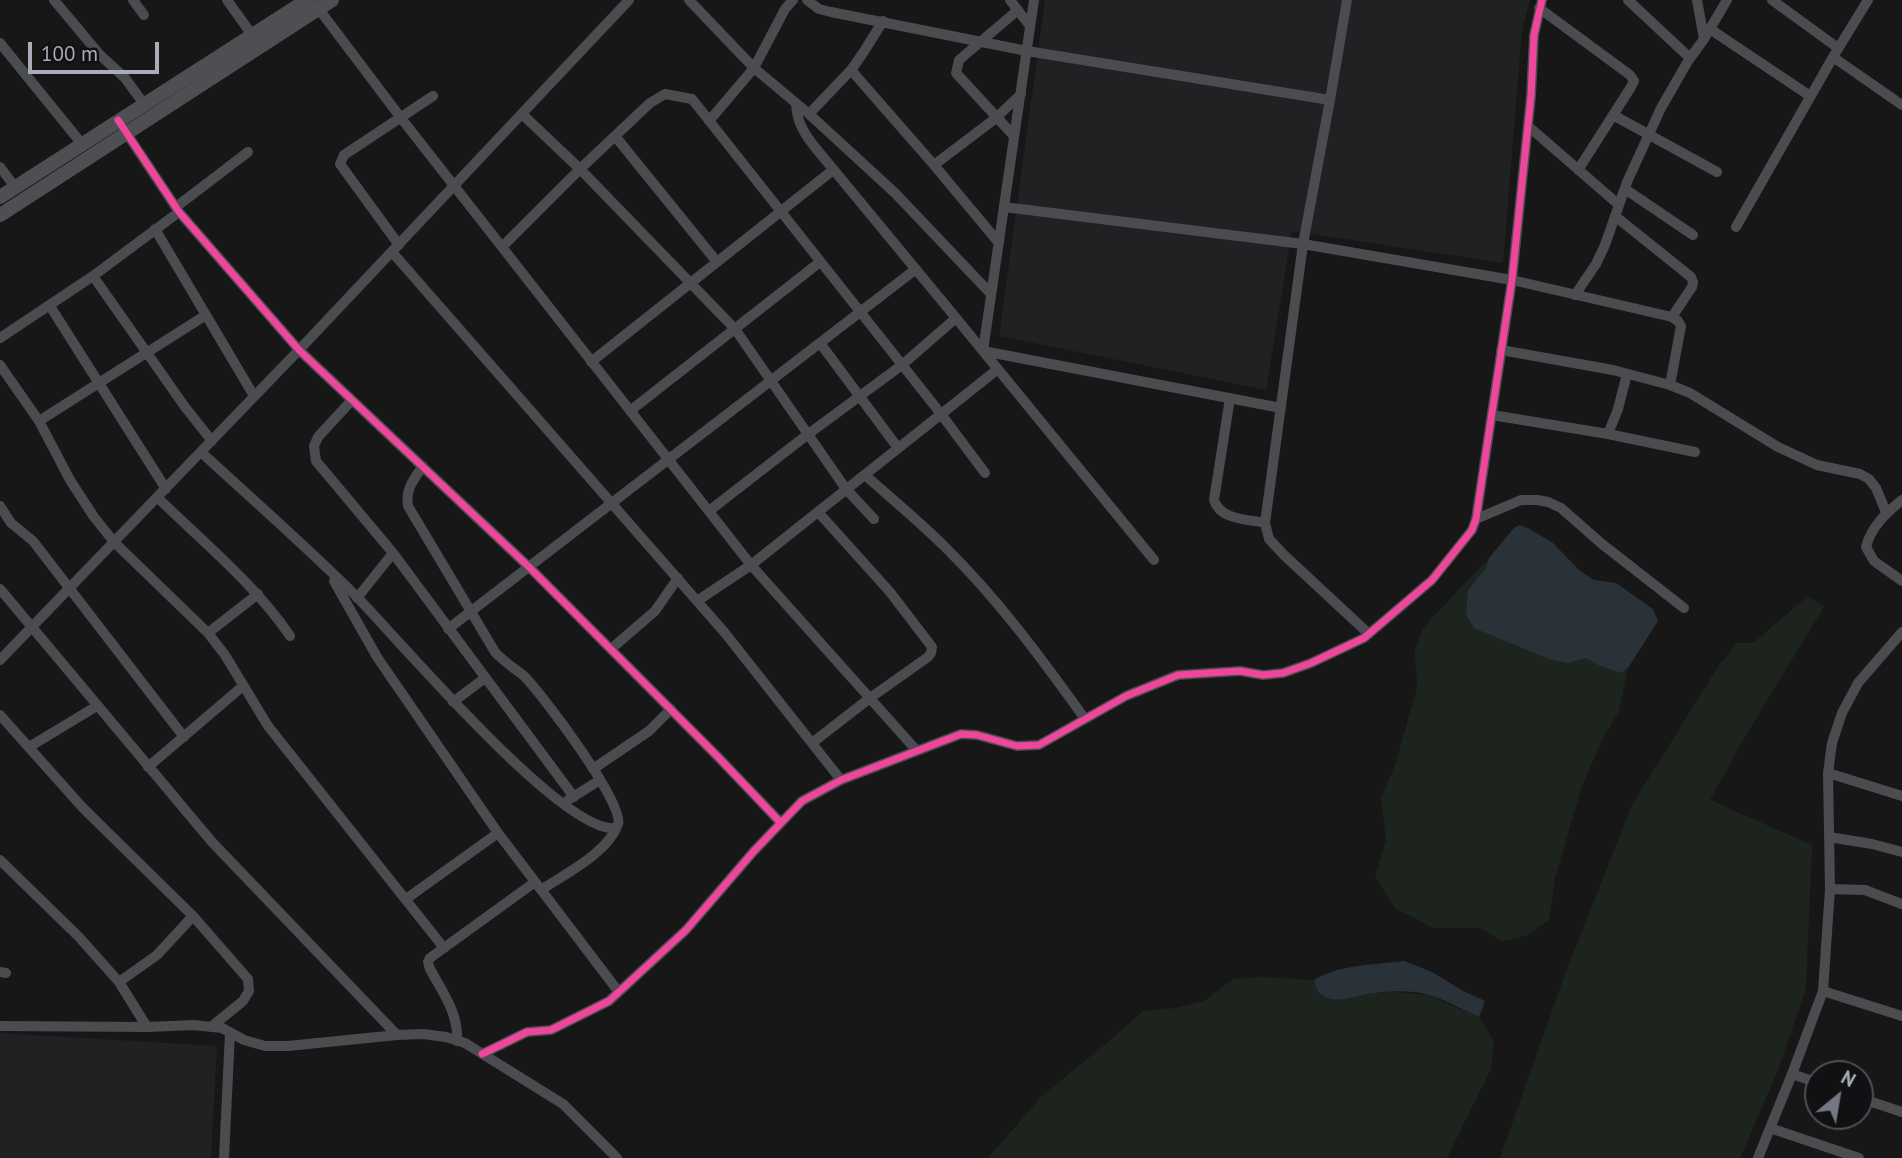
<!DOCTYPE html>
<style>
body{margin:0}
#map{position:relative;width:1902px;height:1158px;overflow:hidden;background:#171717;font-family:"PT Sans",sans-serif}
canvas{display:block}
.north{position:absolute;left:1804px;top:1060px;width:70px;height:70px;box-sizing:border-box;background:#111113;border:2px solid #4d4f55;border-radius:50%;rotate:30deg;font-size:19px;font-weight:700;line-height:28px;text-align:center;color:#a8adb8}
.north::after{content:'';display:block;margin:auto;width:24px;height:32px;background:#757880;clip-path:polygon(50% 0,100% 100%,50% 72%,0 100%)}
.scale{position:absolute;left:28px;top:42px;width:131px;height:32px;box-sizing:border-box;border:4px solid #a8adb8;border-top:0;padding-left:9px;font-size:21px;line-height:24px;white-space:nowrap;color:#a8adb8;-webkit-text-stroke:5px #111113;paint-order:stroke}
</style>
<div id="map">
<canvas width="1902" height="1158"></canvas>
<div class="north">N</div>
<div class="scale">100 m</div>
</div>
<script>
const ctx = document.querySelector('canvas').getContext('2d');
ctx.lineJoin = 'round';
function fillPath(path, color) {
  ctx.fillStyle = color;
  ctx.fill(path, 'evenodd');
}
function stroke(path, color, width, dash) {
  ctx.strokeStyle = color;
  ctx.lineWidth = width;
  ctx.lineCap = dash ? 'butt' : 'round';
  ctx.setLineDash(dash || []);
  ctx.stroke(path);
}
fillPath(new Path2D(`
 M1045 0H1530L1522 30 1503 263 1292 231 1266 390 999 336Z
 M0 1033 217 1046 211 1158H0Z`), '#212123');
fillPath(new Path2D(`
 M1489 558 1486 568 1468 590 1568 663 1586 657 1600 666 1621 673 1628 668 1619 711 1603 738 1582 786 1555 878 1549 920 1526 936 1502 941 1480 928H1433L1395 908 1375 876 1386 841 1381 798 1395 765 1417 688 1415 651 1422 630 1431 619Z
 M1808 596 1824 607 1746 735 1710 800 1812 845 1806 988 1779 1068 1740 1158H1500L1564 977 1632 805 1719 665 1737 643H1753Z
 M1261 977 1314 980 1316 988 1340 1000 1371 993 1397 992 1428 995 1479 1017 1494 1041 1491 1069 1447 1158H988L1041 1097 1109 1041 1143 1011 1176 1008 1204 1001 1233 979Z`), '#1d241e');
fillPath(new Path2D(`
 M1519 525 1528 528 1553 543 1580 571 1594 580 1616 583 1653 609 1658 621 1628 668 1621 673 1600 666 1586 658 1568 663 1549 659 1474 628 1466 614 1468 590 1486 568 1489 558 1514 528Z
 M1404 961 1432 972 1463 991 1485 1001 1479 1017C1463 1010 1446 1000 1429 995 1412 990 1391 991 1374 993 1360 994 1345 1002 1331 999 1320 997 1316 990 1314 980 1340 964 1375 965 1404 961Z`), '#2a3239');
stroke(new Path2D(`
 M54 0 100 55 125 78 144 104
 M133 0 144 15
 M227 0 253 36
 M312 0 401 118 751 565 917 751
 M689 0 754 68 809 114 895 193 991 294
 M807 0 819 9 831 12 1027 51 1330 100
 M1010 0 1030 26
 M1034 0 983 351 1281 408
 M1347 0 1330 100 1303 244 1265 523 1269 539 1284 555 1369 634
 M1628 0 1690 58
 M1697 0 1704 39
 M1772 0 1838 48
 M1539 8 1630 75 1634 81 1631 87 1578 170
 M1710 29 1810 96
 M0 43 82 144
 M1833 57 1902 105
 M851 70 934 165 999 243
 M796 104C797 121 803 132 814 146L956 318 1154 560
 M522 114 580 169 735 329 846 489 874 519
 M809 114 851 70 863 53 883 21
 M1613 115 1717 172
 M709 121 754 68 785 9 793 0
 M1528 126 1619 205
 M123 128 179 212 299 350 529 567 720 759 781 823
 M615 136 717 262
 M1014 136 956 73 959 60 1018 10
 M934 165 996 118 1021 94
 M0 167 15 187
 M1625 189 1693 235
 M176 207 248 152
 M1004 207 1303 244 1512 280 1672 317 1678 321 1681 326 1670 385
 M1615 216 1691 277 1693 282 1692 287 1672 317
 M1736 227 1833 57 1868 0
 M155 229 254 396
 M399 245 340 164 344 155 433 96
 M502 247 580 169 650 103 665 94 692 99 941 414 985 473
 M392 252 725 633 841 780
 M93 276 185 407 212 441
 M1575 295 1596 264 1605 245 1627 182 1661 108 1688 61 1704 39 1727 0
 M50 306 166 489
 M0 338 93 276 179 212
 M820 343 898 448
 M1501 350 1613 370 1670 385 1690 393 1778 447 1817 465 1860 474 1869 479 1876 488 1886 512
 M591 362 833 170
 M0 365 39 421 70 480 94 517 114 542 208 633 225 655 268 726 444 948
 M1230 398 1214 500C1220 520 1247 519 1265 523
 M352 400 318 437 314 446 316 461 393 553 574 797
 M630 411 820 262
 M1492 415 1608 434 1695 452
 M39 421 206 315
 M1608 434 1618 409 1627 374
 M201 452C253 500 307 547 357 597 398 639 563 834 615 828
 M423 466C414 479 405 489 408 506L495 652C504 662 514 668 524 676 542 694 625 804 618 824 608 853 565 874 541 890
 M865 475C892 499 920 522 945 547 998 599 1042 659 1085 719
 M158 498C202 541 255 584 290 636
 M1902 500C1886 513 1871 527 1866 547L1874 561 1902 581
 M0 506 11 523 33 541 184 737
 M709 511 807 435 902 365 956 318
 M1476 519 1521 500H1537L1548 502 1561 508 1602 544 1684 608
 M334 581 377 657 498 833 618 991
 M0 589 212 842 397 1035
 M357 598 393 553
 M697 601 751 565 998 369
 M448 629 916 269
 M208 633 258 594
 M611 649 655 611 678 578
 M0 660 299 350 629 0
 M453 702 485 678
 M0 715 83 808 193 916 248 979 249 991 243 1001 211 1027
 M812 743 870 698 928 657 931 653 932 647 890 592 818 512
 M29 747 97 706
 M148 767 243 686
 M593 769 649 731 671 709
 M1828 773 1902 796
 M568 800 600 780
 M1829 837 1872 844 1902 852
 M0 860 79 937 119 982 147 1027
 M1830 889 1865 890 1902 904
 M406 899 498 833
 M0 972 6 973
 M119 982 157 955 193 916
 M1823 991 1902 1016
 M0 1026 147 1027 194 1025 222 1028 244 1040 265 1046H288L397 1035 423 1034 446 1037 465 1043 563 1104 617 1158
 M457 1041C459 1014 442 991 430 969L428 962 430 958 535 882
 M482 1054 527 1032 551 1030 609 1001 686 930 754 851 802 801 841 780 961 734 977 735 1017 746 1039 745 1126 696 1178 675 1240 671 1263 675 1283 673 1311 663 1364 638 1432 580 1472 530 1476 519 1512 280 1531 96 1534 35 1542 0
 M1792 1074 1818 1083
 M1860 1098 1902 1112
 M1770 1128 1859 1158
 M224 1158 230 1033
 M1758 1158 1792 1074 1823 991 1830 889 1828 773 1832 743 1842 713 1858 683 1902 632`), '#4b4c50', 10);
stroke(new Path2D(`
 M0 197 307 0
 M0 215 332 0`), '#4d4f52', 14);
stroke(new Path2D(`
 M118 120 179 212 299 350 529 567 720 759 781 823
 M482 1054 527 1032 551 1030 609 1001 686 930 754 851 802 801 841 780 961 734 977 735 1017 746 1039 745 1126 696 1178 675 1240 671 1263 675 1283 673 1311 663 1364 638 1432 580 1472 530 1476 519 1512 280 1531 96 1534 35 1542 0`), '#ed469a', 7);
</script>
